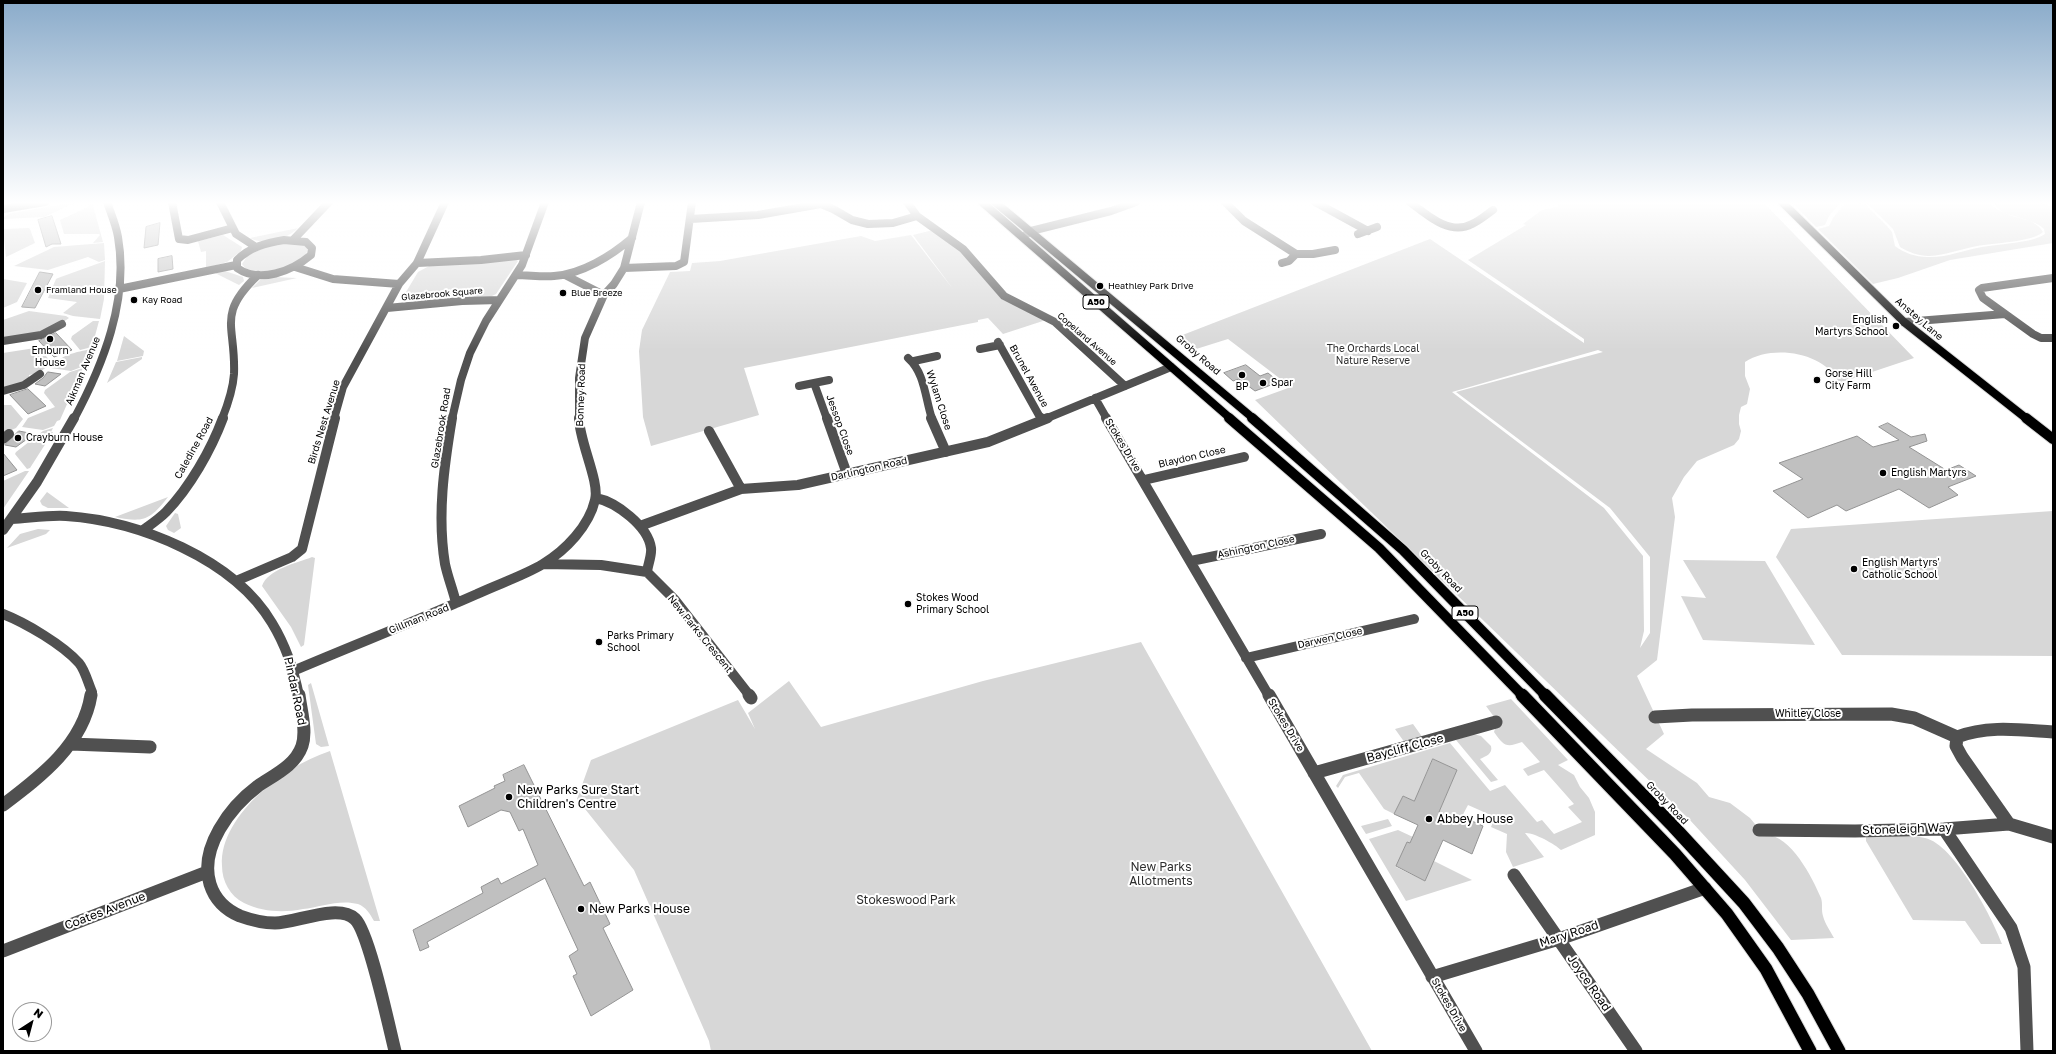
<!DOCTYPE html>
<style>
body{margin:0}
#map{position:relative;width:2056px;height:1054px;overflow:hidden;background:#fff;font-family:"Golos Text",sans-serif}
canvas{display:block}
.frame{position:absolute;inset:0;border:4px solid #000;pointer-events:none}
.north{position:absolute;left:12px;top:1002px;width:40px;height:40px;box-sizing:border-box;background:#fff;border:1px solid #999;border-radius:50%;rotate:36deg;font-size:11px;font-weight:700;line-height:16px;text-align:center;color:#000}
.north::after{content:'';display:block;margin:auto;width:14px;height:18px;background:#000;clip-path:polygon(50% 0,100% 100%,50% 72%,0 100%)}
</style>
<div id="map">
<canvas width="2056" height="1054"></canvas>
<div class="frame"></div>
<div class="north">N</div>
</div>
<script>
const ctx = document.querySelector('canvas').getContext('2d');
ctx.lineJoin = 'round';
function fillPath(path, color) {
  ctx.fillStyle = color;
  ctx.fill(path, 'evenodd');
}
function stroke(path, color, width, dash) {
  ctx.strokeStyle = color;
  ctx.lineWidth = width;
  ctx.lineCap = dash ? 'butt' : 'round';
  ctx.setLineDash(dash || []);
  ctx.stroke(path);
}
function drawText(font, color, halo, rows, align = 'center') {
  ctx.font = font + ' "Golos Text",sans-serif';
  ctx.lineWidth = 4;
  ctx.setLineDash([]);
  ctx.textBaseline = 'middle';
  ctx.strokeStyle = halo;
  ctx.fillStyle = color;
  for (const [text, x, y, turn = 0] of rows) {
    ctx.save();
    ctx.translate(x, y);
    ctx.rotate((+turn || 0) * Math.PI / 180);
    ctx.textAlign = isNaN(turn) ? turn : align;
    if (halo) ctx.strokeText(text, 0, 0);
    ctx.fillText(text, 0, 0);
    ctx.restore();
  }
}
fillPath(new Path2D(`
 M77 202 44 217 3 219 5 216 12 213Z
 M92 202 103 242 93 243 100 235 99 234H64L60 220 90 206 87 204Z
 M1560 202H1763L1914 358 1839 383C1825 352 1772 344 1745 362V376L1750 389 1747 404 1741 407 1739 415V424L1741 431 1739 439 1734 445 1697 461 1684 477 1672 498 1675 517 1657 660 1637 676 1664 734 1646 749 1697 783 1709 797 1730 803 1750 818 1764 835C1790 833 1812 877 1821 898 1823 904 1821 910 1823 916 1825 924 1831 932 1834 938L1791 940 1745 880 1689 819 1255 400 1291 387 1228 339 1193 350 1180 336 1430 239 1584 343V339L1468 260 1526 225 1523 224 1542 210 1557 207ZM1598 350 1603 352 1456 392 1610 508 1650 557V633L1640 648 1644 631 1643 556 1604 508 1452 392Z
 M1791 202H1841L1829 216 1825 225 1816 227Z
 M1846 202 1865 204 1887 226 1892 232 1895 246C1904 253 1916 257 1927 257 1946 258 1964 250 1982 247 1998 244 2033 243 2045 234L2044 229C2031 216 2006 220 1995 205L1996 202H2037L2053 207V243L1950 260 1898 278 1873 284 1818 229 1829 226 1833 218Z
 M1866 202H1992V205C2005 219 2034 215 2043 232 2033 242 1992 243 1977 246 1961 249 1946 255 1929 256 1919 256 1908 252 1900 247L1893 229Z
 M29 228 30 229 35 243 6 257 3 229Z
 M298 228C288 239 263 246 250 238Z
 M933 230 946 237 1003 295 1049 319 1003 334 988 318 978 320V322L744 368 759 415 651 446 643 417 639 351 642 330 670 272 690 271 692 263 720 261 861 236 875 241 911 235 953 289 913 235Z
 M223 235 242 247 241 251 227 262 206 268V251L201 252 198 241Z
 M104 243 105 260 99 262 88 257 48 270 14 266 54 247Z
 M276 243 303 244 307 248C310 263 273 272 260 272 255 272 250 270 245 268L242 264 248 255Z
 M515 259 518 261 496 294 492 296 414 302 405 300 403 297 418 272 431 265Z
 M105 261 104 299 100 319 73 316 63 313 77 302 48 298 56 279 58 278Z
 M225 271 243 277 244 281 239 285 215 273Z
 M273 277 297 278 252 288 260 280Z
 M3 279 27 283 17 302 3 308Z
 M29 311 66 316 69 318 49 332 3 340V320Z
 M93 321H99L92 347 80 350 71 339 72 336Z
 M124 336 144 351 143 356 117 361Z
 M35 348 40 349 51 362C45 370 39 373 29 375V380L3 389V353Z
 M91 349 84 366 71 371 51 368C59 355 77 352 91 349Z
 M142 357V359L107 383 116 362Z
 M83 368 60 420 57 421 54 426 43 430 22 427 28 418 55 407 44 393 45 390 70 372Z
 M3 405H11L23 419 16 428 3 434Z
 M53 428 51 432H53L30 468 27 469 15 454 16 452 43 431Z
 M25 471H29L3 509V481Z
 M47 492 69 508H48L42 505 40 501Z
 M168 497C150 520 144 523 115 517Z
 M2053 511V656L1842 655 1776 557 1791 529Z
 M175 513 178 514 181 528 174 533 168 530 166 526Z
 M38 529 50 530 46 534 7 548 20 534Z
 M312 557 315 558 304 645 301 647 291 627 262 586C268 569 297 563 312 557Z
 M1683 560 1765 561 1815 645 1703 640 1681 596 1706 598Z
 M1141 642 1372 1051H711L709 1041 634 870 577 799 591 760 738 700 755 729 748 713 789 681 821 727 983 681Z
 M311 683 329 746 321 747 316 744 308 685Z
 M1511 699 1568 760 1558 765 1574 775 1580 787 1589 798 1595 812V835L1561 850C1555 844 1533 832 1525 833L1544 857 1513 867 1506 852 1507 834 1491 827 1495 817 1468 805 1459 822 1439 812 1457 770 1433 759 1414 801 1403 796 1394 814 1384 809 1359 773 1345 777 1338 788 1336 786 1343 775 1450 743 1490 791 1505 785 1537 822 1542 820 1554 834 1582 822 1568 807 1574 804 1544 770 1528 776 1523 769 1540 762 1522 742C1506 748 1504 746 1494 732L1495 729 1500 725 1486 706Z
 M1413 724 1423 738 1405 743 1395 729Z
 M1473 734 1481 736 1491 746C1493 754 1486 756 1480 759L1498 780 1491 782 1456 740Z
 M330 751 380 921H374C370 914 366 907 358 904 340 899 320 907 303 909 283 913 263 912 244 903 230 896 222 881 222 866 220 839 239 813 258 795 279 776 303 760 330 751Z
 M1388 819 1392 826 1366 834 1361 826Z
 M1398 830 1413 837 1410 843 1407 842 1396 867 1425 881 1434 861 1472 880 1406 901 1369 839Z
 M1866 837C1884 837 1908 834 1925 838 1954 844 1992 917 2002 944H1981L1965 921 1913 920 1866 841Z`), '#d7d7d7');
const building = new Path2D(`
 M52 216 61 244H52L46 247 38 220Z
 M160 223 158 245 144 248 146 227Z
 M172 256 173 269 158 272V259Z
 M40 272 53 274 35 308 22 307Z
 M56 333 72 350 54 357 39 341Z
 M1246 365 1260 376 1268 373 1279 382 1255 391 1239 379 1233 381 1224 373Z
 M48 372 61 374 45 386 35 384 43 378Z
 M28 389 46 406 28 414 10 395Z
 M1888 423 1911 437 1925 434 1927 441 1909 447 1946 470 1959 465 1976 476 1948 487 1958 495 1929 508 1899 489 1846 511 1837 505 1808 518 1773 491 1803 479 1779 463 1857 436 1873 447 1899 440 1879 427Z
 M19 431 34 434 16 447 5 445Z
 M3 453 17 470 3 476Z
 M1433 759 1457 770 1439 812 1459 822 1461 816 1483 826 1472 854 1443 840 1425 881 1396 866 1407 842 1410 843 1418 825 1394 814 1403 796 1414 801Z
 M524 765 584 886 590 882 610 924 603 928 633 990 591 1016 573 976 577 974 569 956 578 950 545 878 427 942 429 947 420 951 413 930 483 893 481 887 498 878 501 884 538 865 523 829 519 831 510 812 501 810 468 827 459 806 495 788 494 786 505 781 503 775Z`);
fillPath(building, '#c0c0c0');
stroke(building, '#949494', 1);
const majorFar2 = new Path2D(`
 M982 202 1231 419
 M995 202 1254 419
 M1782 202 1904 322 2027 419`);
const majorFar1 = new Path2D(`
 M1229 418 1379 548 1523 696
 M1252 418 1403 550 1546 696
 M2026 418 2053 439`);
const major = new Path2D(`
 M1522 695 1675 854 1727 914 1766 969 1810 1051
 M1545 695 1673 826 1744 903 1778 948 1808 994 1839 1051`);
stroke(majorFar2, '#dbdbdb', 10);
stroke(majorFar1, '#dbdbdb', 12);
stroke(major, '#dbdbdb', 15);
stroke(new Path2D(`
 M172 202 179 239 188 240 233 228
 M220 202 236 234 256 247
 M907 202 917 216 963 249 1004 296 1055 322 1125 386
 M1225 202 1244 221 1296 254
 M1315 202 1368 231
 M1410 202C1427 215 1450 236 1472 224 1479 221 1486 215 1493 210
 M3 209 45 202
 M690 219 758 215 821 204 833 209 852 220 868 224 893 223 917 216
 M1358 234 1377 227
 M1024 236 1031 231 1111 211 1136 202
 M284 240 306 242 312 248 311 255C292 271 260 284 237 268V260C250 247 266 243 284 240Z
 M293 240 329 202
 M1296 254H1313L1335 250
 M417 263 481 260 526 255
 M1282 263 1289 261 1296 254
 M295 267 333 279 399 284
 M624 268 676 266 684 262 692 202
 M516 275C529 275 541 277 554 276 582 274 611 256 632 238
 M565 275 604 295
 M2053 278 1982 288 1979 290 1983 298 2033 334 2041 338H2053
 M119 289 236 265
 M387 308 462 301 499 300
 M1904 322 2005 314
 M3 341 41 335 62 324
 M998 342 1041 419
 M980 349 1000 345
 M908 358C925 373 925 398 932 419
 M914 361 937 356
 M814 383 827 419
 M799 386 829 380
 M3 391 24 385 40 374
 M1095 398 1107 419
 M74 419C103 365 129 300 118 237 116 225 111 214 107 202
 M222 419C228 404 233 389 234 374 236 325 216 315 258 275
 M334 419 343 387 399 284 417 263 445 202
 M452 419 461 380 470 353 486 321 522 265 545 202
 M579 419V378L585 338 604 295 614 284 624 268 641 202
 M1045 419 1171 367`), '#505050', 8);
stroke(new Path2D(`
 M452 418C444 466 437 516 445 564 448 578 453 590 456 603
 M827 418 847 474
 M931 418 946 452
 M1041 418 1042 420
 M1106 418 1269 696
 M709 431 741 489
 M3 439 9 434
 M1144 480 1244 457
 M596 498C616 502 648 526 651 548 652 555 648 564 647 572
 M12 519C30 518 48 515 66 516 139 521 234 559 272 623 286 646 294 670 299 696
 M640 526 741 489 798 485 988 442 1048 418
 M3 530 37 482 74 418
 M142 531C150 525 159 519 166 512 190 487 211 450 223 418
 M1191 561 1321 534
 M543 564 601 565 647 572
 M647 572 675 600 750 696
 M236 581 292 557 302 549 335 418
 M3 614C26 623 63 645 79 663 85 670 88 683 92 692L91 696
 M1246 658 1414 619
 M293 671C354 645 416 621 477 594 498 584 523 576 543 564 566 550 589 526 595 500 600 482 579 441 579 418`), '#505050', 10);
stroke(new Path2D(`
 M299 695C301 711 307 731 302 746 295 766 274 775 258 786 230 807 199 848 210 884 215 900 226 910 240 916 251 920 263 923 275 923 296 923 338 903 355 919 369 932 389 1027 395 1051
 M749 695 751 698
 M1269 695 1476 1051
 M1655 717 1692 715 1891 714 1914 718 1957 737
 M71 744 150 747
 M1314 773 1496 722
 M3 805C40 777 83 745 91 695
 M2009 824 1962 757 1956 746 1957 737C1988 725 2021 730 2053 732
 M1944 829 2011 928 2024 967 2027 1051
 M1759 830 1855 831 1944 829 2009 824 2053 837
 M1514 875 1636 1051
 M3 951 207 872
 M1432 977 1559 939 1705 888`), '#505050', 13);
stroke(majorFar2, '#000', 8);
stroke(majorFar1, '#000', 10);
stroke(major, '#000', 13);
const sky = ctx.createLinearGradient(0, 0, 0, 350);
sky.addColorStop(0, '#8aabca');
sky.addColorStop(0.58, '#fff');
sky.addColorStop(1, '#ffffff00');
ctx.fillStyle = sky;
ctx.fillRect(0, 0, 2056, 350);
for (const [x, y, r, color] of [
 [1100,286,4,"#000"],
 [38,290,4,"#000"],
 [563,293,4,"#000"],
 [134,300,4,"#000"],
 [1896,326,4,"#000"],
 [50,339,4,"#000"],
 [1242,375,4,"#000"],
 [1817,380,4,"#000"],
 [1263,383,4,"#000"],
 [18,438,4,"#000"],
 [1883,473,4,"#000"],
 [1854,569,4,"#000"],
 [908,604,4,"#000"],
 [599,642,4,"#000"],
 [509,797,4,"#000"],
 [1429,819,4,"#000"],
 [581,909,4,"#000"]
]) {
  const dot = new Path2D();
  dot.arc(x, y, r, 0, 2 * Math.PI);
  ctx.fillStyle = color;
  ctx.fill(dot);
  stroke(dot, '#fff', 1.5);
}
drawText('9px', '#000', '#fff', [
 ["Heathley Park Drive",1108,286],
 ["Framland House",46,290],
 ["Blue Breeze",571,293],
 ["Kay Road",142,300]
], 'left');
drawText('9px', '#000', '#fff', [
 ["Glazebrook Square",442,294,-5],
 ["Copeland Avenue",1087,339,41]
]);
for (const [x, y, w] of [
 [1096,302,26],
 [1465,613,26]
]) {
  const box = new Path2D();
  box.roundRect(x - w / 2, y - 7, w, 14, 3);
  ctx.fillStyle = '#fff';
  ctx.fill(box);
  stroke(box, '#000', 1);
}
drawText('bold 9px', '#000', null, [
 ["A50",1096,302],
 ["A50",1465,613]
]);
drawText('10px', '#000', '#fff', [
 ["Anstey Lane",1919,319,41],
 ["Groby Road",1198,355,41],
 ["Aikman Avenue",83,371,-67],
 ["Brunel Avenue",1029,376,61],
 ["Bonney Road",581,395,-88],
 ["Wylam Close",939,400,72],
 ["Birds Nest Avenue",324,422,-73],
 ["Jessop Close",840,425,70],
 ["Glazebrook Road",441,428,-81],
 ["Stokes Drive",1123,445,59],
 ["Caledine Road",194,448,-61],
 ["Blaydon Close",1192,457,-13],
 ["Darlington Road",869,469,-13],
 ["Ashington Close",1256,547,-12],
 ["Groby Road",1441,571,46],
 ["Gillman Road",419,619,-22],
 ["New Parks Crescent",700,634,51],
 ["Darwen Close",1330,638,-13],
 ["Whitley Close",1808,714],
 ["Stokes Drive",1286,725,59],
 ["Groby Road",1667,803,46],
 ["Stokes Drive",1449,1005,60]
]);
drawText('10px', '#000', '#fff', [
 ["English",1888,320,"right"],
 ["Martyrs School",1888,332,"right"],
 ["Emburn",50,351,"center"],
 ["House",50,363,"center"],
 ["Gorse Hill",1825,374],
 ["City Farm",1825,386],
 ["Spar",1271,383],
 ["BP",1242,387,"center"],
 ["Crayburn House",26,438],
 ["English Martyrs",1891,473],
 ["English Martyrs'",1862,563],
 ["Catholic School",1862,575],
 ["Stokes Wood",916,598],
 ["Primary School",916,610],
 ["Parks Primary",607,636],
 ["School",607,648]
], 'left');
drawText('10px', '#2e2e2e', '#fff', [
 ["The Orchards Local",1373,349],
 ["Nature Reserve",1373,361]
]);
drawText('12px', '#000', '#fff', [
 ["Pindar Road",295,691,78],
 ["Baycliff Close",1405,748,-15],
 ["Stoneleigh Way",1907,829,-2],
 ["Coates Avenue",105,911,-21],
 ["Mary Road",1569,934,-18],
 ["Joyce Road",1589,983,55]
]);
drawText('12px', '#000', '#fff', [
 ["New Parks Sure Start",517,790],
 ["Children's Centre",517,804],
 ["Abbey House",1437,819],
 ["New Parks House",589,909]
], 'left');
drawText('12px', '#2e2e2e', '#fff', [
 ["New Parks",1161,867],
 ["Allotments",1161,881],
 ["Stokeswood Park",906,900]
]);
</script>
